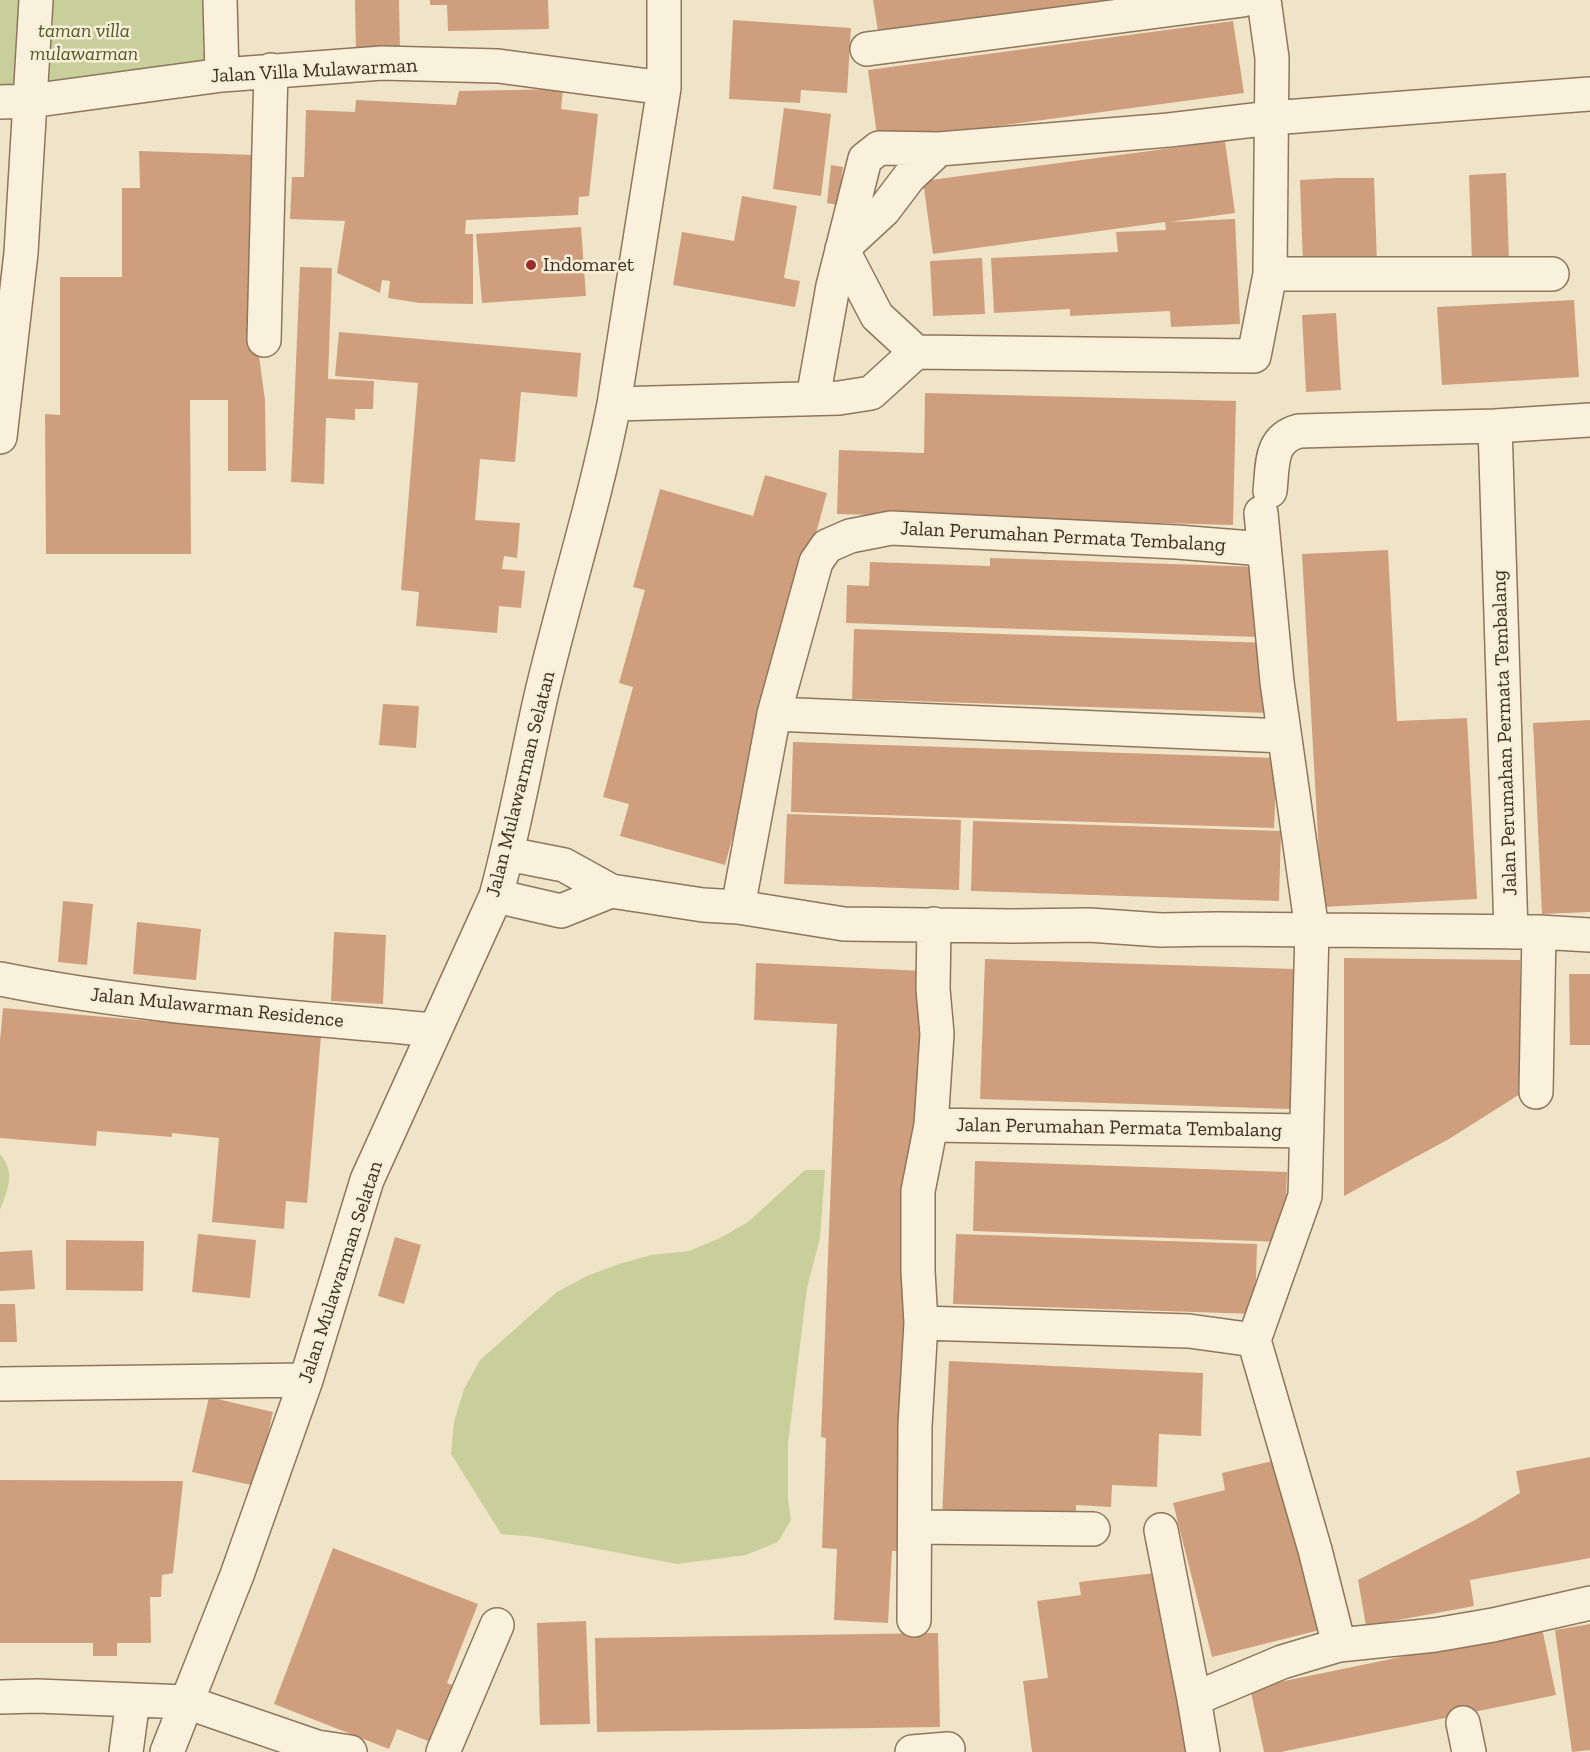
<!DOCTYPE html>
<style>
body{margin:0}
canvas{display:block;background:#f0e4c8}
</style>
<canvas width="1590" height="1752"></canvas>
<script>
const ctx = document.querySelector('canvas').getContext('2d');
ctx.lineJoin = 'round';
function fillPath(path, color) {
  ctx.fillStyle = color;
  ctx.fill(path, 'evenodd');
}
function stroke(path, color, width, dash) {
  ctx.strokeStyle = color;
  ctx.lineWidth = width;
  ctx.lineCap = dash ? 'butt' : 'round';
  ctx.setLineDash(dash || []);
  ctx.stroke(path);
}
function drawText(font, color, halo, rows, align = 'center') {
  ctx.font = font + ' "Zilla Slab",serif';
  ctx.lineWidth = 5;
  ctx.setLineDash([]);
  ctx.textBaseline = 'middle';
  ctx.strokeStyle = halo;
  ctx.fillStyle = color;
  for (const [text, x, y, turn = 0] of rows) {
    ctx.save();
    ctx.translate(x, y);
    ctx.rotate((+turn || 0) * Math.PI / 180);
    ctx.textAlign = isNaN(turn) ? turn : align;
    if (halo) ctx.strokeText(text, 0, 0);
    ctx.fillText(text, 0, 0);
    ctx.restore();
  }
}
fillPath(new Path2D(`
 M0 0H29L24 94H0Z
 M43 0H225L232 62 38 93Z
 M0 1154C16 1172 8 1190 0 1210Z
 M805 1170H825L820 1238 807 1288 788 1444V1500L791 1520 778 1542 746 1555 677 1564 535 1537 501 1534 451 1454 454 1422 464 1389 480 1360 557 1292 587 1276 619 1264 651 1255 689 1251 720 1238 748 1222Z`), '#c9cf9b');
fillPath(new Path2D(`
 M355 0H399L400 53 356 54Z
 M430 0H548L549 29 448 31 447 5H430Z
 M873 0H1115V1L879 37Z
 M733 20 851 28 847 93 801 90 800 103 729 99Z
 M1233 21 1244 93 878 142 868 70Z
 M563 89 561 109 598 114 589 196 579 197 578 215 466 220 465 234H473V304L420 303 388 298 390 281 382 280 380 293 337 273 345 221 290 219 292 177H304L306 110 355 112 356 100 456 105 459 91Z
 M784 108 831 114 821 196 773 189Z
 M1225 141 1235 213 1169 222 1235 219 1240 324 1171 327 1170 311 1070 316V309L994 313 991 258 1118 252 1116 232 1166 230 1165 222 933 254 923 181Z
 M139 151 255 155 257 341 265 400 266 471H228V400H190L191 554H46L45 414 60 415V277H122V188H140Z
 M831 165 843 167 838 205 827 203Z
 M1506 173 1509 261 1472 262 1469 175Z
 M1336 178H1374L1377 264 1303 266 1300 180Z
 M742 196 797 206 784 278 800 281 795 307 673 285 682 232 734 241Z
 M581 227 586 296 482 303 476 234Z
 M982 258 985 314 933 316 930 261Z
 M300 267 332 268 328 379 374 381 373 409H355V420L326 418 324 484 291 482Z
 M1574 300 1579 377 1442 385 1437 307Z
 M1336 313 1341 390 1306 392 1302 315Z
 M339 332 581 353 577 397 521 392 515 462 480 459 475 520 520 523 517 558 504 556 502 569 525 571 521 608 499 606 497 633 416 626 419 592 401 590 418 383 335 376Z
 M925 393 1236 401 1233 525 837 514 839 450 924 453Z
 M765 475 827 493 725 865 620 836 629 804 603 797 633 687 619 683 645 590 633 587 660 489 753 516Z
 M1388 550 1397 721 1467 718 1477 899 1322 907 1302 554Z
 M990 558 1261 567 1258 637 846 623 847 585 869 586 870 562 990 566Z
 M854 629 1270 643 1269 713 852 699Z
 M383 704 419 706 416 748 379 745Z
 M1590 720V912L1542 914 1533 723Z
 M793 742 1277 758 1274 828 791 812Z
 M787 814 961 820 959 890 784 884Z
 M973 821 1281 831 1279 901 971 891Z
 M63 901 93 904 87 965 58 962Z
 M137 922 201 929 196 980 133 974Z
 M334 932 386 935 383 1004 331 1001Z
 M1344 958 1520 960V1094L1449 1139 1344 1196Z
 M985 959 1295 969 1290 1109 980 1099Z
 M756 963 924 971 902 1551H892L888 1623 834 1620 837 1549 822 1548 826 1438 821 1437 837 1024 754 1020Z
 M1569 974H1590V1045H1570Z
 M3 1008 321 1036 307 1203 286 1201 284 1229 212 1222 219 1138 172 1133V1137L97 1131 96 1146 0 1138V1041Z
 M975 1161 1287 1172 1284 1242 973 1231Z
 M198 1234 256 1240 250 1298 192 1292Z
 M956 1234 1257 1244 1255 1314 953 1304Z
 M395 1237 421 1245 404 1304 378 1296Z
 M66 1240 144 1241 143 1291 66 1290Z
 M32 1250 35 1289 0 1291V1252Z
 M0 1304H15L17 1342H0Z
 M949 1361 1203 1373 1201 1436 1159 1434 1157 1487 1112 1485 1111 1507 1076 1505V1514L942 1518Z
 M209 1397 273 1412 256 1486 192 1472Z
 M1590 1457V1558L1470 1580 1474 1606 1366 1626 1358 1580 1475 1520 1520 1493 1516 1471Z
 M1281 1459 1324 1629 1212 1657 1173 1503 1225 1490 1222 1473Z
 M0 1480 183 1481 173 1573 162 1575 161 1597H150L151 1643H117V1656H93V1643H0Z
 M333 1548 478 1604 447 1683 458 1687 436 1744 397 1729 389 1749 274 1704Z
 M1164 1572 1187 1752H1032L1023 1681 1048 1678 1037 1601 1081 1595 1079 1582Z
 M586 1621 590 1724 540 1725 537 1623Z
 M1590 1624V1750L1572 1752 1555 1630Z
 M1542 1628 1556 1695 1281 1752H1264L1250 1688Z
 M938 1633 940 1727 597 1732 595 1638Z`), '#cf9f7d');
const minor = new Path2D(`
 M220 0 222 75
 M867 49 1243 0
 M0 102 30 101 222 75 382 63 498 66 664 88
 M842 249 877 316 916 352 1254 356 1270 274 1272 58 1264 0
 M842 249 884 210 909 177 939 149 1169 130 1271 118 1590 94
 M1270 274H1552
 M264 340 271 70
 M813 398 833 286 865 159 879 148 939 149
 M614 404 839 398 871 393 916 352
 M1495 426 1511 932
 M0 437 21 253 36 0
 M1270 491C1273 465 1269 439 1299 431L1495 426 1590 420
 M1261 513 1277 682 1312 930 1305 1196 1254 1340 1315 1550 1339 1645
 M774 714 1284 736
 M508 854 564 865 611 891 703 905 738 907 844 924 1013 926 1089 925 1161 930 1216 929 1539 932 1590 935
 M496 896 561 911 611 891
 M738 907 774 714 816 562 827 546 850 536 891 528 1177 542 1264 549
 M0 979C143 1008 290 1016 434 1030
 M1536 1092 1539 932
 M931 1125 1307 1131
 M921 1323 1189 1331 1254 1340
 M0 1384 306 1380
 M916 1527 1093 1529
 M1161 1530 1194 1699
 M914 1620 915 1426 921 1323 918 1271V1191L931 1125 937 1034 933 989 934 924
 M0 1697 37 1696 186 1702 317 1747 350 1752
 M1463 1723 1469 1752
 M126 1752 133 1700
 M167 1752 237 1575 306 1380 367 1180 496 896C514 830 526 762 541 696 564 598 595 502 614 404L664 88V0
 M443 1752 497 1625
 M912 1752 948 1749
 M1203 1752 1194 1699 1282 1662 1339 1645 1435 1635 1493 1625 1590 1603`);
stroke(minor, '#8d765c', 36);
stroke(minor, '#faf1dc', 33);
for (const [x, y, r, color] of [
 [531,265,6,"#9e2a2b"]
]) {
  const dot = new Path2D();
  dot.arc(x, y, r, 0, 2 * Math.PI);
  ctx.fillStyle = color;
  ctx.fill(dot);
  stroke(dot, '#f7eed8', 2);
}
drawText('italic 20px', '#4d5a26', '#f7eed8', [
 ["taman villa",84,31],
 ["mulawarman",84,54]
]);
drawText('20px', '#3d2e20', '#f7eed8', [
 ["Jalan Villa Mulawarman",314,71,-3],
 ["Jalan Perumahan Permata Tembalang",1063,537,3],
 ["Jalan Perumahan Permata Tembalang",1505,733,-92],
 ["Jalan Mulawarman Selatan",521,784,-76],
 ["Jalan Mulawarman Residence",217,1008,6],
 ["Jalan Perumahan Permata Tembalang",1119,1128,1],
 ["Jalan Mulawarman Selatan",341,1272,-72]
]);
drawText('20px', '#3d2e20', '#f7eed8', [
 ["Indomaret",543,265]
], 'left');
</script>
